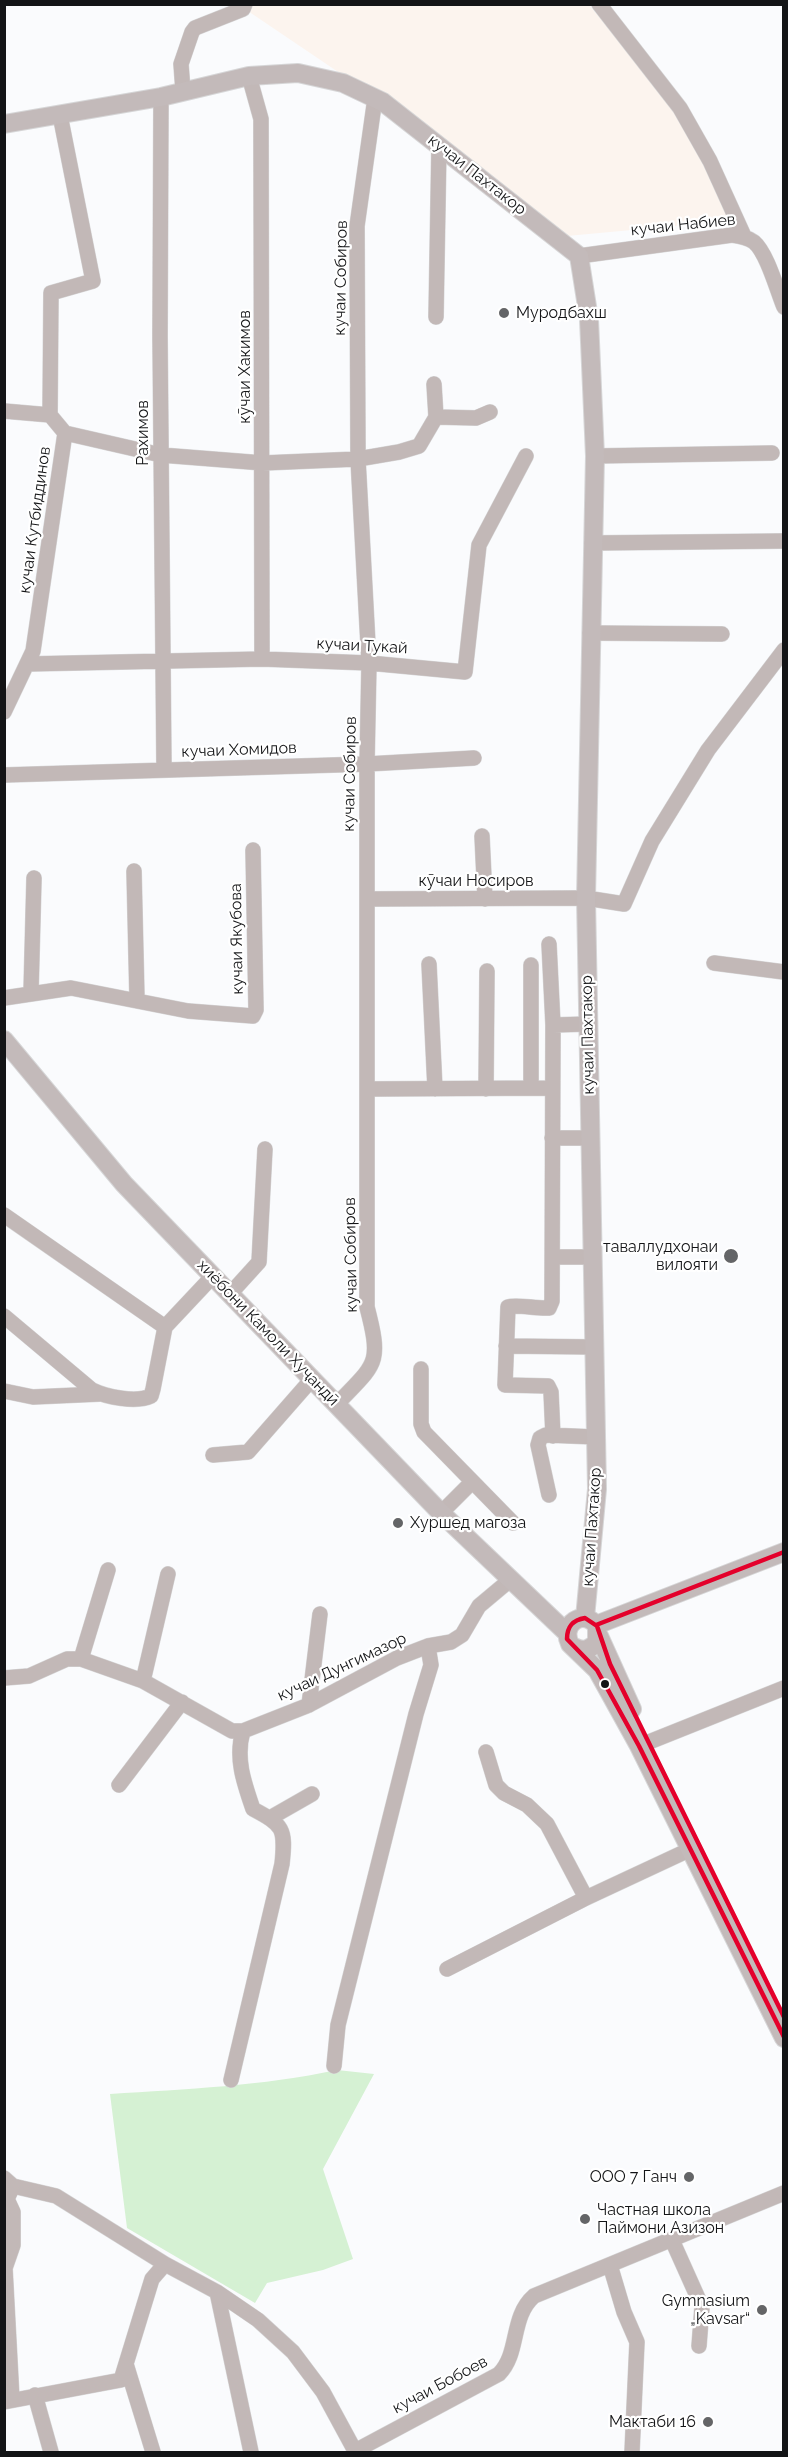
<!DOCTYPE html>
<meta charset="utf-8">
<style>
body{margin:0}
#map{position:relative;width:788px;height:2457px;overflow:hidden;background:#fafbfd;font-family:Raleway,sans-serif}
canvas{display:block}
.frame{position:absolute;inset:0;border:6px solid #131416;pointer-events:none}
</style>
<div id="map">
<canvas width="788" height="2457"></canvas>
<div class="frame"></div>
</div>
<script>
const ctx = document.querySelector('canvas').getContext('2d');
ctx.lineJoin = 'round';
function fillPath(path, color) {
  ctx.fillStyle = color;
  ctx.fill(path, 'evenodd');
}
function stroke(path, color, width, dash) {
  ctx.strokeStyle = color;
  ctx.lineWidth = width;
  ctx.lineCap = dash ? 'butt' : 'round';
  ctx.setLineDash(dash || []);
  ctx.stroke(path);
}
function drawText(font, color, halo, rows, align = 'center') {
  ctx.font = font + ' Raleway,sans-serif';
  ctx.lineWidth = 4.5;
  ctx.setLineDash([]);
  ctx.textBaseline = 'middle';
  ctx.strokeStyle = halo;
  ctx.fillStyle = color;
  for (const [text, x, y, turn = 0] of rows) {
    ctx.save();
    ctx.translate(x, y);
    ctx.rotate((+turn || 0) * Math.PI / 180);
    ctx.textAlign = isNaN(turn) ? turn : align;
    if (halo) ctx.strokeText(text, 0, 0);
    ctx.fillText(text, 0, 0);
    ctx.restore();
  }
}
fillPath(new Path2D(`
 M239 5H589L636 61 686 127 729 221 567 236 467 159Z`), '#fcf4ee');
fillPath(new Path2D(`
 M337 2070 374 2074 323 2169 353 2259 323 2270 267 2283 255 2303 127 2228 110 2094C187 2089 262 2086 337 2070Z`), '#d5f1d3');
const minor = new Path2D(`
 M599 4 680 108 710 161 744 236
 M249 76 261 119 262 659
 M183 91 181 64 192 32 195 28 243 9 245 4
 M161 97 160 336 164 770
 M579 256 732 235C740 236 747 237 754 242 767 253 777 290 784 307
 M436 317 439 145
 M4 411 50 415
 M436 417 476 418 490 412
 M65 433 161 455 263 463 358 459 399 452 419 446 436 417 434 384
 M595 456 772 453
 M592 543 784 541
 M590 633 722 634
 M27 664 262 659 369 663 465 672 479 545 526 456
 M4 712 33 651 65 433 50 415 51 293 93 281 60 115
 M4 775 367 764 474 758
 M482 836 485 899
 M134 871 137 999
 M367 899 586 898 624 904 652 841 708 750 784 650
 M549 944 553 1025 552 1301 549 1308C537 1309 516 1304 508 1307L505 1385 548 1386 551 1392 553 1436
 M714 963 784 972
 M429 964 435 1089
 M31 992 34 878
 M4 998 71 988 188 1011 253 1016 256 1010 253 850
 M553 1025 588 1024
 M531 1088V965
 M367 1089 552 1088
 M486 1089 487 971
 M552 1138H590
 M4 1215 165 1327 212 1277
 M553 1257H593
 M230 1294 259 1262 265 1149
 M4 1316 92 1390C106 1397 136 1403 151 1396L153 1389 165 1327
 M506 1346 594 1347
 M421 1369V1424L424 1432 513 1523
 M4 1391 33 1397 100 1394
 M337 1404C376 1363 382 1365 367 1307V764L369 663 358 459 357 226 375 98
 M213 1455 248 1452 312 1379
 M549 1495 538 1445 540 1438 546 1435 596 1437
 M441 1513 472 1482
 M81 1659 108 1570
 M4 1678 29 1676 67 1659H81L143 1681 232 1731H243L309 1705 397 1658 428 1646 451 1642 462 1635 479 1606 510 1580
 M143 1681 168 1574
 M309 1705 320 1614
 M649 1742 784 1688
 M486 1752 496 1785 504 1793 527 1805 547 1824 586 1898
 M119 1785 182 1702
 M270 1818 312 1794
 M447 1969 586 1898 691 1849
 M334 2066 338 2025 416 1714 431 1665 428 1646
 M231 2080 282 1864C286 1828 283 1825 253 1809 244 1783 235 1758 243 1731
 M4 2178 13 2186 56 2196 165 2264 217 2292 258 2320 293 2352 323 2392 355 2451 499 2374C520 2353 510 2317 534 2296L784 2193
 M672 2240 702 2307 699 2346
 M610 2265 624 2312 637 2342 632 2452
 M217 2292 251 2452
 M126 2364 153 2452
 M35 2395 51 2452
 M12 2399 5 2268 13 2245V2212L7 2199 13 2186
 M4 2402 121 2380 152 2279 165 2264`);
const major = new Path2D(`
 M4 124 161 97 249 76 298 73 343 83 383 102 579 256 589 319 595 456 586 898 597 1489 585 1618
 M4 1040 124 1184 441 1513 567 1633
 M596 1625 784 1552
 M599 1636 632 1709
 M574 1647C583 1652 591 1650 597 1641V1626C583 1608 560 1624 570 1644L597 1670 639 1746 784 2038`);
stroke(minor, '#d6d6d7', 16);
stroke(major, '#d6d6d7', 20);
stroke(minor, '#c2b8b7', 15);
stroke(major, '#c3baba', 18);
stroke(new Path2D(`
 M596 1625 784 1552
 M784 2017 610 1664 597 1626 585 1618C573 1620 567 1626 567 1639L597 1670 639 1746 784 2037`), '#e4002b', 4.5);
for (const [x, y, r, color] of [
 [504,313,6,"#646567"],
 [731,1256,8,"#646567"],
 [398,1523,6,"#646567"],
 [605,1684,5,"#131416"],
 [689,2177,6,"#646567"],
 [585,2219,6,"#646567"],
 [762,2310,6,"#646567"],
 [708,2422,6,"#646567"]
]) {
  const dot = new Path2D();
  dot.arc(x, y, r, 0, 2 * Math.PI);
  ctx.fillStyle = color;
  ctx.fill(dot);
  stroke(dot, '#fff', 2);
}
drawText('16px', '#131416', '#fff', [
 ["кучаи Пахтакор",477,175,38],
 ["кучаи Набиев",683,225,-6],
 ["кучаи Собиров",341,278,-89],
 ["кӯчаи Хакимов",245,367,-90],
 ["Рахимов",143,433,-90],
 ["кучаи Кутбиддинов",35,520,-82],
 ["кучаи Тукай",362,646,3],
 ["кучаи Хомидов",239,750,-2],
 ["кучаи Собиров",350,774,-89],
 ["кӯчаи Носиров",476,881],
 ["кучаи Якубова",237,939,-91],
 ["кучаи Пахтакор",588,1035,-91],
 ["кучаи Собиров",351,1255,-91],
 ["хиёбони Камоли Хуҷандӣ",268,1333,46],
 ["кучаи Пахтакор",592,1527,-86],
 ["кучаи Дунгимазор",342,1667,-25],
 ["кучаи Бобоев",440,2385,-28]
]);
drawText('16px', '#131416', '#fff', [
 ["Муродбахш",516,313,"left"],
 ["таваллудхонаи",718,1247],
 ["вилояти",718,1265],
 ["Хуршед магоза",410,1523,"left"],
 ["ООО 7 Ганч",677,2177],
 ["Частная школа",597,2210,"left"],
 ["Паймони Азизон",597,2228,"left"],
 ["Gymnasium",750,2301],
 ["„Kavsar“",750,2319],
 ["Мактаби 16",696,2422]
], 'right');
</script>
